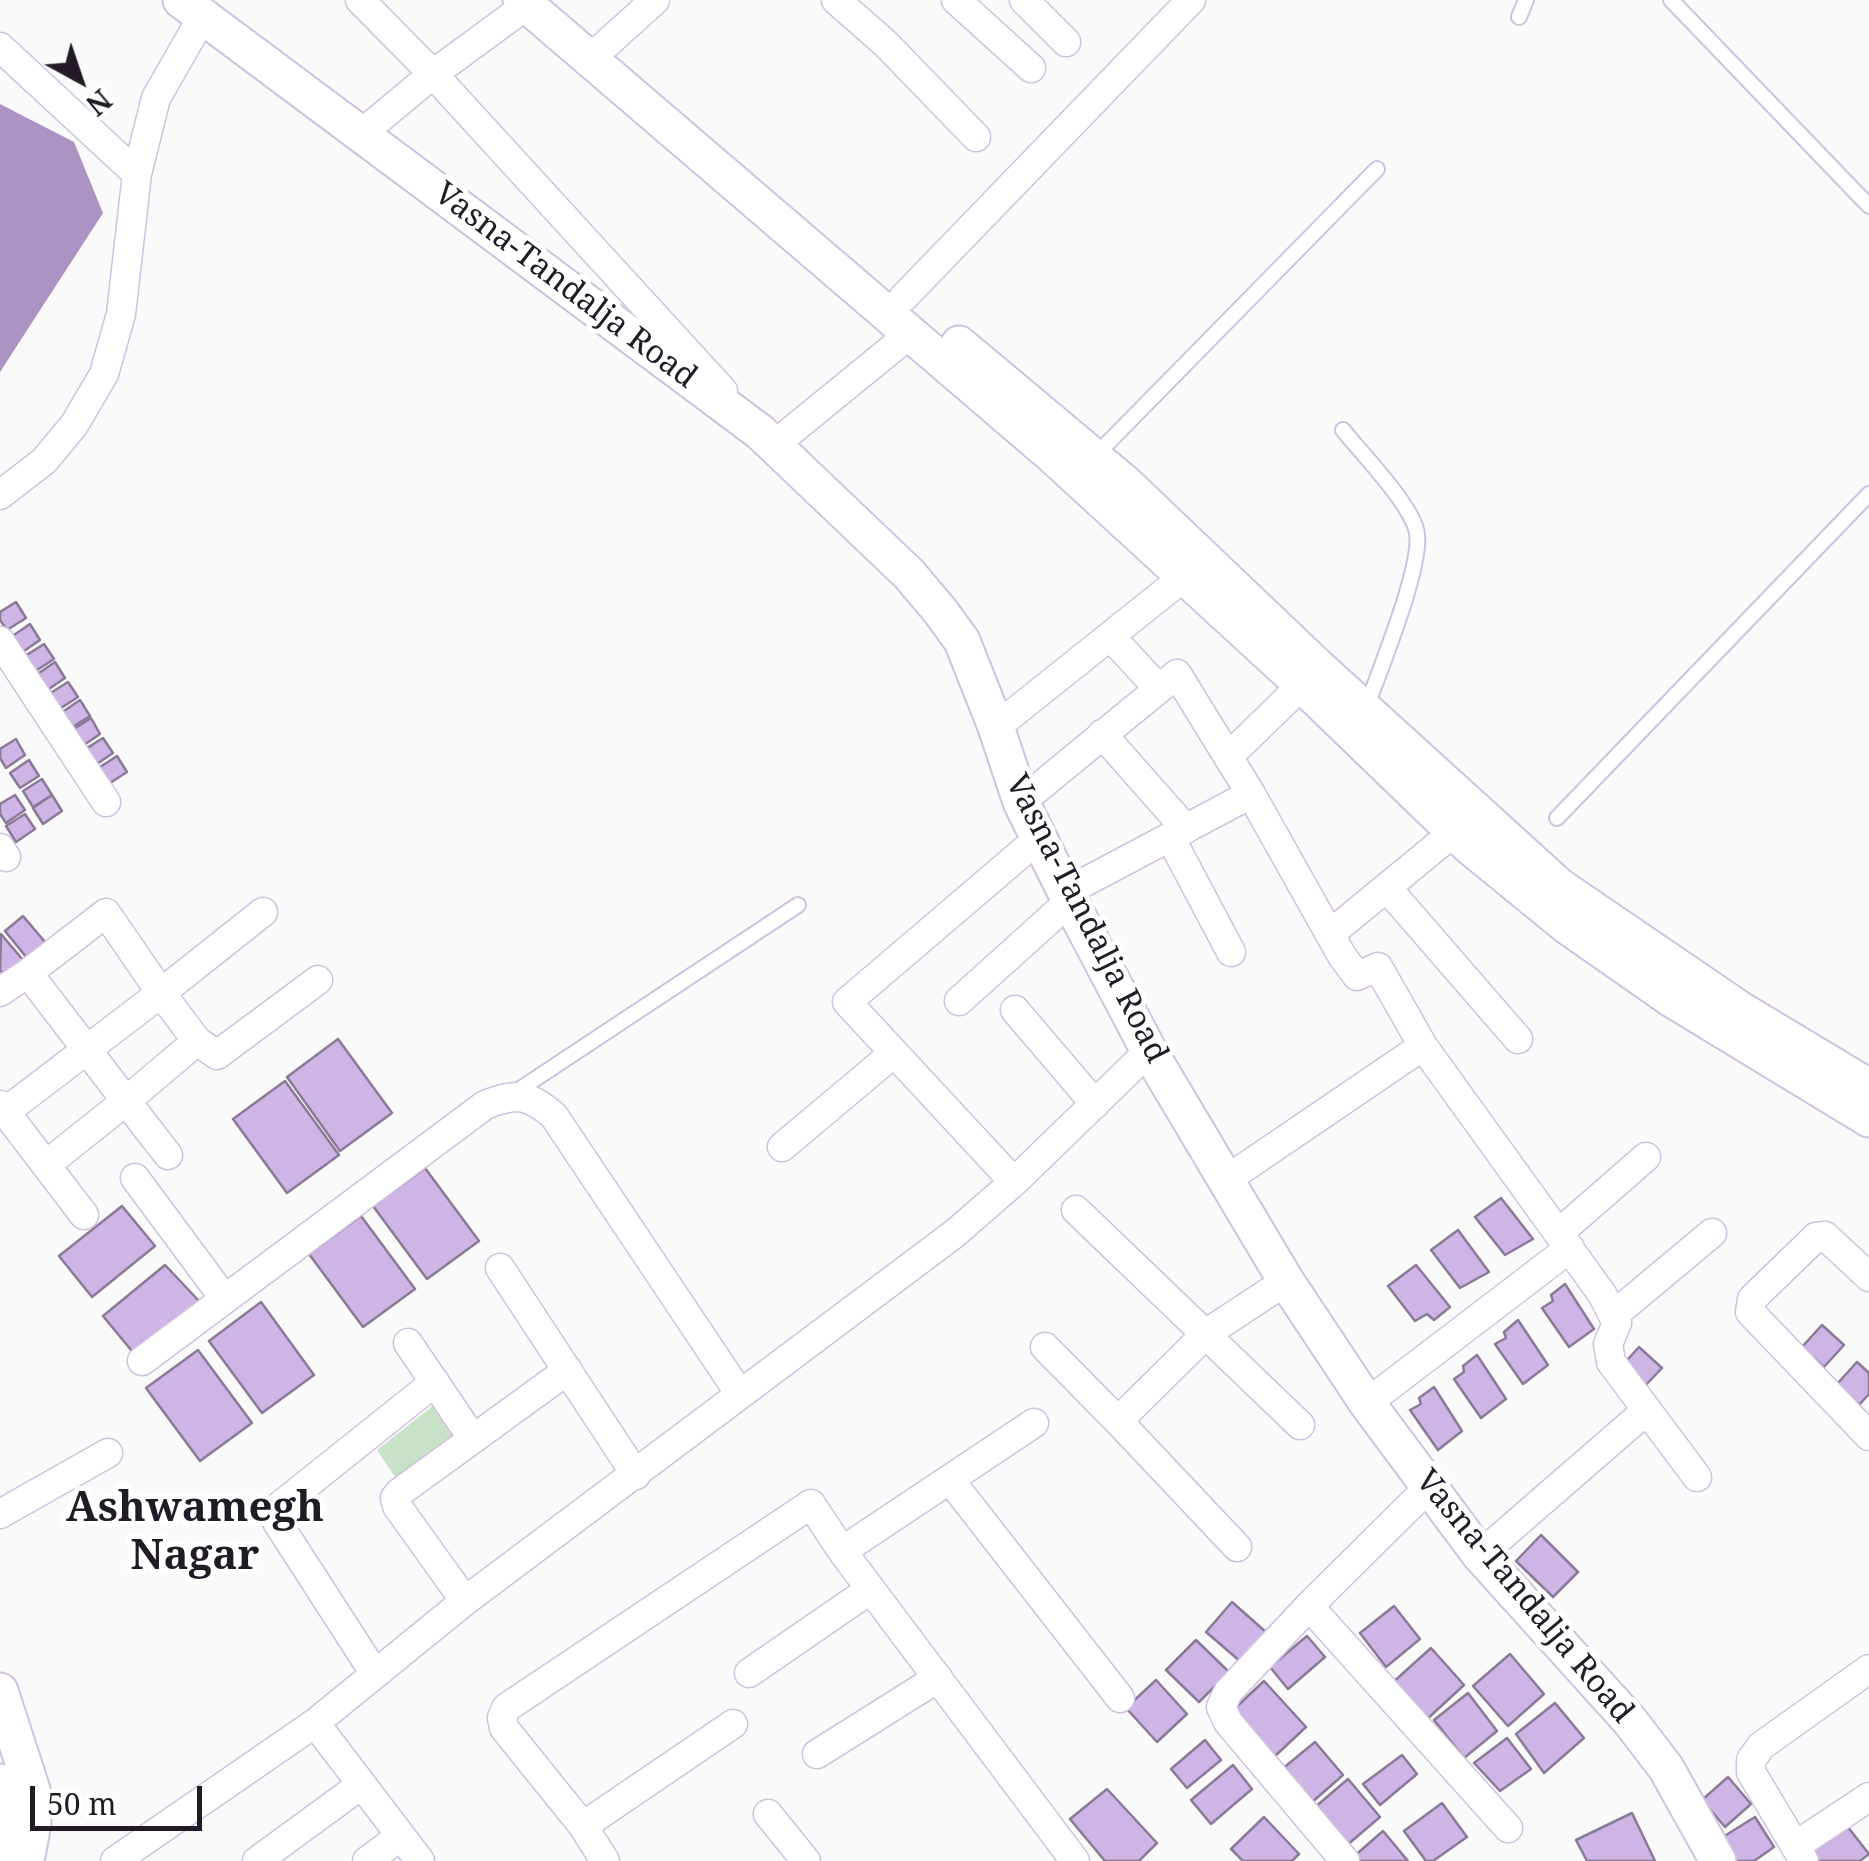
<!DOCTYPE html>
<style>
body{margin:0}
#map{position:relative;width:1869px;height:1861px;overflow:hidden;background:#fafafa;font-family:"Noto Serif",serif}
canvas{display:block}
.north{position:absolute;left:30px;top:30px;width:100px;height:100px;-webkit-text-stroke:8px #fff;paint-order:stroke;rotate:140deg;font-size:28px;font-weight:700;line-height:40px;text-align:center;color:#211b26}
.north::after{content:'';display:block;margin:auto;width:35px;height:45px;background:#211b26;clip-path:polygon(50% 0,100% 100%,50% 72%,0 100%)}
.scale{position:absolute;left:30px;top:1786px;width:172px;height:45px;box-sizing:border-box;border:5px solid #211b26;border-top:0;padding-left:12px;font-size:30px;line-height:35px;white-space:nowrap;color:#211b26;-webkit-text-stroke:8px #fff;paint-order:stroke}
</style>
<div id="map">
<canvas width="1869" height="1861"></canvas>
<div class="north">N</div>
<div class="scale">50 m</div>
</div>
<script>
const ctx = document.querySelector('canvas').getContext('2d');
ctx.lineJoin = 'round';
function fillPath(path, color) {
  ctx.fillStyle = color;
  ctx.fill(path, 'evenodd');
}
function stroke(path, color, width, dash) {
  ctx.strokeStyle = color;
  ctx.lineWidth = width;
  ctx.lineCap = dash ? 'butt' : 'round';
  ctx.setLineDash(dash || []);
  ctx.stroke(path);
}
function drawText(font, color, halo, rows, align = 'center') {
  ctx.font = font + ' "Noto Serif",serif';
  ctx.lineWidth = 10;
  ctx.setLineDash([]);
  ctx.textBaseline = 'middle';
  ctx.strokeStyle = halo;
  ctx.fillStyle = color;
  for (const [text, x, y, turn = 0] of rows) {
    ctx.save();
    ctx.translate(x, y);
    ctx.rotate((+turn || 0) * Math.PI / 180);
    ctx.textAlign = isNaN(turn) ? turn : align;
    if (halo) ctx.strokeText(text, 0, 0);
    ctx.fillText(text, 0, 0);
    ctx.restore();
  }
}
fillPath(new Path2D(`
 M434 1405 457 1432 397 1480 377 1450Z`), '#c7e2c6');
fillPath(new Path2D(`
 M0 104 74 142 103 213 0 372Z`), '#ac94c2');
const building = new Path2D(`
 M16 602 26 618 7 630 0 620V612Z
 M30 624 40 640 21 653 11 637Z
 M44 644 54 659 34 672 25 656Z
 M55 662 65 678 46 691 36 675Z
 M68 682 78 697 58 710 49 694Z
 M80 700 90 716 71 728 61 713Z
 M91 718 100 734 81 747 71 731Z
 M103 738 113 753 94 766 84 750Z
 M16 739 25 755 6 768 0 758V749Z
 M117 756 127 772 107 785 97 769Z
 M29 760 39 776 20 788 10 773Z
 M42 779 52 795 33 807 23 791Z
 M15 795 25 810 6 823 0 814V804Z
 M52 795 62 811 43 824 33 808Z
 M25 814 35 829 16 842 6 826Z
 M23 916 45 942 27 958 5 931Z
 M1 934 23 960 5 976 0 970Z
 M338 1039 392 1113 340 1151 287 1077Z
 M285 1081 339 1155 287 1193 233 1119Z
 M425 1168 479 1241 427 1279 373 1206Z
 M1501 1198 1533 1239 1505 1255 1475 1217Z
 M122 1206 155 1246 92 1297 59 1256Z
 M361 1216 415 1289 363 1327 309 1254Z
 M1458 1230 1489 1272 1460 1288 1431 1250Z
 M165 1265 200 1302 136 1356 103 1316Z
 M1416 1265 1450 1307 1434 1320 1427 1314 1415 1321 1388 1286Z
 M1565 1284 1594 1329 1569 1347 1542 1308 1553 1301 1551 1295Z
 M261 1302 314 1375 262 1413 209 1341Z
 M1518 1320 1548 1365 1523 1384 1495 1344 1506 1338 1504 1332Z
 M1822 1325 1844 1345 1824 1367 1802 1347Z
 M1639 1347 1662 1368 1641 1390 1619 1369Z
 M198 1350 252 1423 200 1461 146 1388Z
 M1477 1355 1506 1399 1481 1418 1454 1379 1464 1372 1463 1366Z
 M1857 1362 1869 1373V1394L1859 1405 1837 1384Z
 M1434 1387 1462 1431 1438 1450 1410 1410 1421 1404 1419 1398Z
 M1541 1535 1578 1572 1553 1597 1516 1561Z
 M1232 1602 1267 1633 1241 1662 1206 1632Z
 M1394 1606 1420 1639 1386 1667 1360 1633Z
 M1307 1636 1325 1657 1288 1689 1270 1667Z
 M1196 1640 1229 1672 1199 1702 1166 1670Z
 M1431 1648 1464 1685 1425 1721 1391 1684Z
 M1510 1654 1544 1694 1508 1726 1473 1686Z
 M1156 1680 1187 1714 1157 1742 1126 1708Z
 M1264 1681 1306 1727 1274 1757 1231 1712Z
 M1468 1693 1497 1731 1464 1758 1434 1720Z
 M1555 1703 1584 1738 1544 1773 1516 1734Z
 M1507 1738 1531 1769 1500 1791 1474 1763Z
 M1205 1740 1221 1760 1187 1788 1171 1769Z
 M1315 1742 1343 1775 1310 1804 1281 1770Z
 M1402 1755 1417 1774 1380 1805 1363 1784Z
 M1233 1765 1252 1789 1211 1824 1191 1800Z
 M1728 1777 1751 1804 1725 1827 1702 1800Z
 M1348 1779 1380 1817 1346 1846 1314 1808Z
 M1107 1789 1157 1843 1139 1861H1105L1070 1819Z
 M1442 1803 1467 1837 1433 1861H1426L1404 1831Z
 M1632 1813 1655 1861H1587L1576 1840Z
 M1264 1817 1299 1854 1292 1861H1243L1231 1849Z
 M1755 1817 1774 1847 1754 1861H1731L1718 1840Z
 M1840 1817 1869 1854 1860 1861H1810L1800 1848Z
 M1383 1831 1408 1861H1352L1351 1859Z`);
fillPath(building, '#ceb5e5');
stroke(building, '#897a97', 2.5);
const service = new Path2D(`
 M1671 0 1869 206
 M1519 17 1526 0
 M1343 430C1362 454 1408 501 1416 529 1426 559 1379 671 1367 706
 M1094 457 1377 169
 M1557 818 1869 494
 M511 1095 798 905`);
const minor = new Path2D(`
 M360 0 433 74 723 391
 M836 0 886 44 976 137
 M956 0 1031 68
 M1024 0 1066 42
 M0 47 137 174
 M602 48 655 0
 M361 134 433 74 527 5
 M903 298 1191 0
 M774 445 910 334
 M0 495 44 461 74 425 104 374 121 314 137 174 156 98 203 16
 M1110 636 1158 688
 M0 641 106 802
 M996 727 1184 577
 M1102 734 1186 829
 M1228 757 1302 685
 M1021 802 1177 674 1251 794
 M1170 837 1231 952
 M0 848 6 857
 M1387 888 1518 1039
 M1066 892 1251 794 1342 956 1357 976 1378 967 1423 1046 1602 1294 1617 1323 1608 1344 1611 1362 1697 1477
 M1330 934 1454 832
 M28 973 106 913 161 993 263 912
 M0 992 28 973 126 1101 197 1041 217 1055 318 980
 M959 1001 1070 901
 M1015 1010 1095 1104
 M0 1105 84 1215
 M5 1112 161 993 197 1041
 M782 1147 894 1053
 M47 1164 126 1101 168 1155
 M135 1178 224 1298
 M1226 1180 1423 1046
 M1014 1182 847 1002 1038 839
 M1076 1210 1300 1425
 M1560 1232 1646 1157
 M500 1268 636 1475
 M1869 1277 1825 1236 1816 1237 1752 1299 1750 1312 1869 1436
 M1615 1314 1712 1233
 M408 1343 473 1439
 M1045 1347 1118 1421 1207 1333 1286 1281
 M142 1361 485 1105C516 1093 528 1093 554 1116L740 1394
 M1367 1403 1570 1248
 M1118 1421 1237 1547
 M950 1480 1120 1698
 M0 1514 108 1453
 M842 1551 1034 1423
 M1480 1555 1647 1410
 M465 1601 397 1506 395 1498 400 1492 568 1370
 M1309 1606 1508 1828
 M749 1673 871 1589
 M375 1674 277 1522 276 1509 435 1382
 M315 1723 465 1601 954 1234 1014 1182 1149 1051
 M817 1754 938 1678
 M768 1814 806 1861
 M583 1826 733 1724
 M1795 1846 1869 1797
 M115 1861 315 1723 420 1861
 M257 1861 361 1785
 M367 1861 401 1836
 M605 1861 583 1826 504 1728 502 1718 506 1708 811 1504 842 1551 1075 1861
 M1345 1861 1228 1722 1221 1707 1228 1692 1309 1606 1428 1488
 M1804 1861 1751 1772V1760L1761 1746 1869 1669`);
const tertiary = new Path2D(`
 M181 0 760 432 909 574 941 612 962 641 996 727 1021 802 1070 901 1149 1051 1286 1281 1367 1403 1480 1555 1630 1721 1666 1768 1718 1861
 M521 0 1053 456 1295 678 1469 846 1567 926 1670 998 1869 1119
 M959 344 1126 484 1318 667 1559 886 1741 1010 1869 1087
 M0 1691 32 1790 33 1823 26 1861
 M0 1782 6 1831 0 1853`);
stroke(service, '#d1c1e1', 18);
stroke(minor, '#d1c1e1', 31);
stroke(tertiary, '#d1c1e1', 39);
stroke(service, '#fff', 14);
stroke(minor, '#fff', 28);
stroke(tertiary, '#fff', 35);
drawText('32px', '#211b26', '#fff', [
 ["Vasna-Tandalja Road",565,286,37],
 ["Vasna-Tandalja Road",1086,919,63],
 ["Vasna-Tandalja Road",1524,1597,50]
]);
drawText('bold 42px', '#211b26', '#fff', [
 ["Ashwamegh",195,1509],
 ["Nagar",195,1557]
]);
</script>
